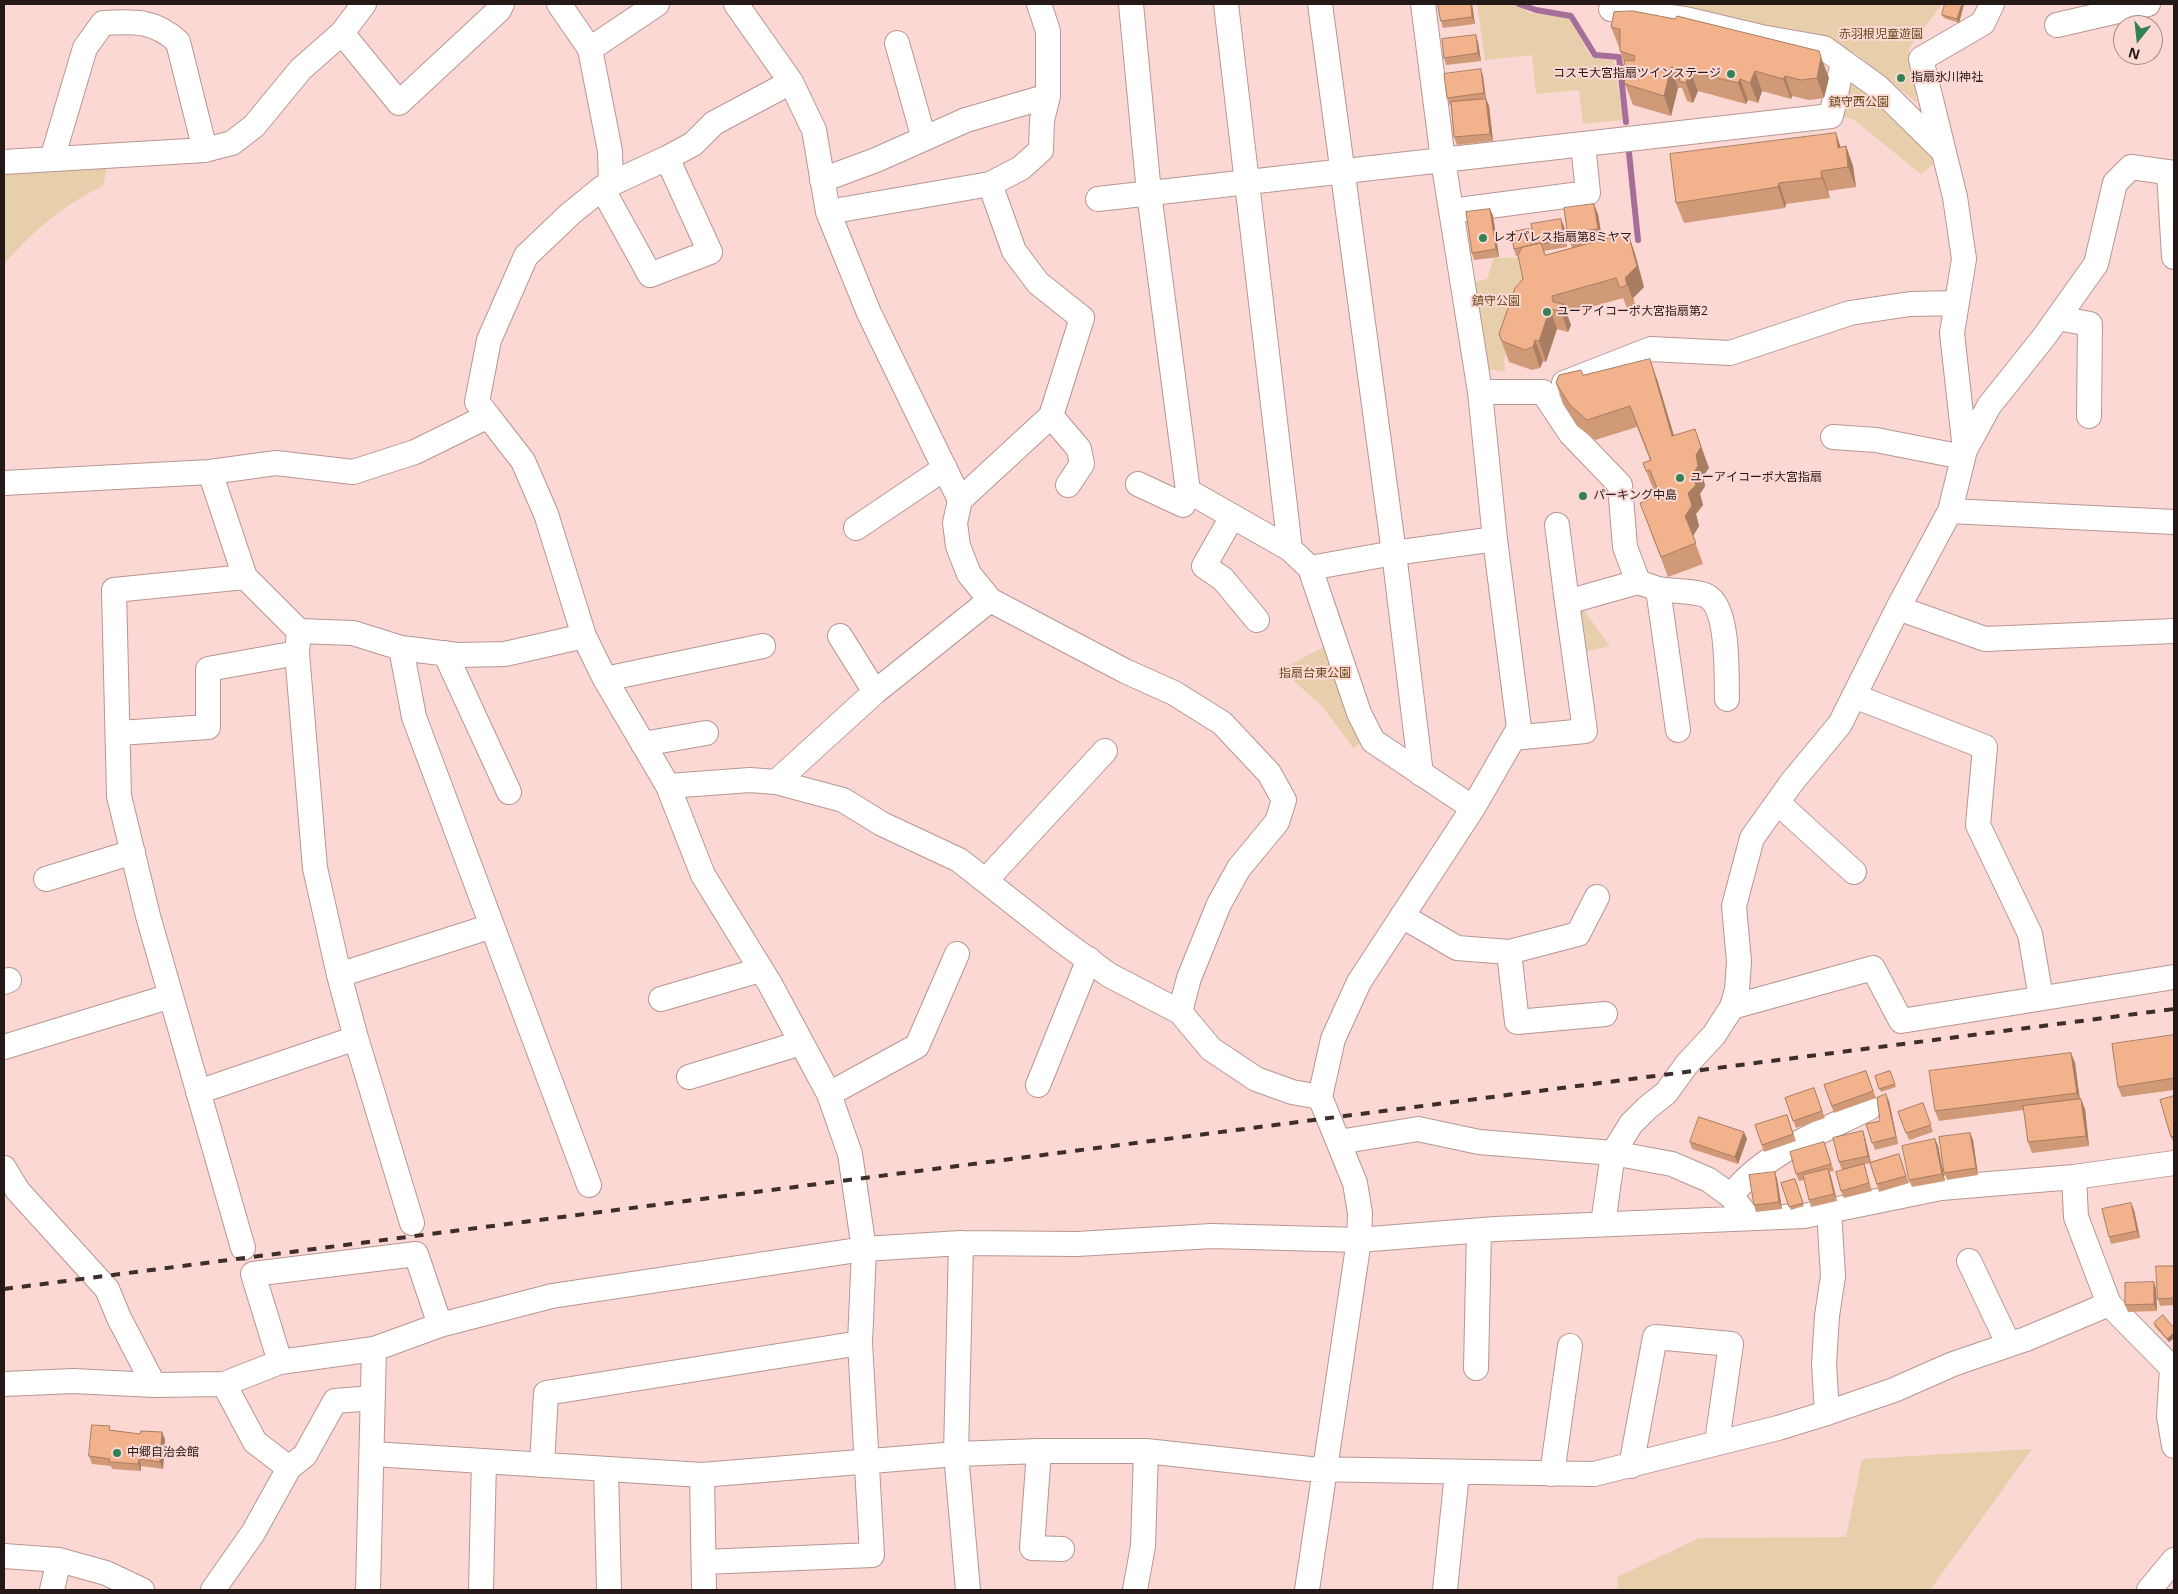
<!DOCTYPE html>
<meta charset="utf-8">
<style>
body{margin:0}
#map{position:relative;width:2178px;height:1594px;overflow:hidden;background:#fcd8d4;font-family:"Open Sans",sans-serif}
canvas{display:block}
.frame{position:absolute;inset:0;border:5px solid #251917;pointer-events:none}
.north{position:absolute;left:2113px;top:15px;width:50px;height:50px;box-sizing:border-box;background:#fcd8d4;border:1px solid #a68c88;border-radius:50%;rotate:196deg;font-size:14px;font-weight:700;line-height:20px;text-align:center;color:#251917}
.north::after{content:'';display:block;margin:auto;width:18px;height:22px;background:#318355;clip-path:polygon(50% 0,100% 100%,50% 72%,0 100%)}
</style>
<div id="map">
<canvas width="2178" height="1594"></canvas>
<div class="frame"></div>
<div class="north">N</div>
</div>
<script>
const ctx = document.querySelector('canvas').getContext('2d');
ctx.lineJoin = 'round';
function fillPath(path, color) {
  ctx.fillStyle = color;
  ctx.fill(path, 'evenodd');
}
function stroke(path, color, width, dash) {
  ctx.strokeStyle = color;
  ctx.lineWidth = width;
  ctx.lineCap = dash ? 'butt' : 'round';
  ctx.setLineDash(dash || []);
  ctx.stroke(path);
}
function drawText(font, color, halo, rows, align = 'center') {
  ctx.font = font + ' "Open Sans","Noto Sans JP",sans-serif';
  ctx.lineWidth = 4;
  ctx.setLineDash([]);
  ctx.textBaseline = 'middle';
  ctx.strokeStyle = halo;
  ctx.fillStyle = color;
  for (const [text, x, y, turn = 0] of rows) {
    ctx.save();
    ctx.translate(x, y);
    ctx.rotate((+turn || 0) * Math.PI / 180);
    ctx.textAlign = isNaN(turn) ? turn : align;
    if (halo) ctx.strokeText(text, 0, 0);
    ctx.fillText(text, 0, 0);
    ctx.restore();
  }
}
fillPath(new Path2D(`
 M1477 4H1513L1530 13 1568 17 1592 58 1614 60 1623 120 1583 124 1579 90 1536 94 1532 55 1485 60Z
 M1631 4H1942L1909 48 1917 103 1855 53Z
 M1846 72 1940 159 1921 174 1854 120 1837 114Z
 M108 162 103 186C64 204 32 232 4 264V170Z
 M1525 257V281L1504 360 1505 372 1482 368 1471 283 1487 279 1494 258Z
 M1578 602 1610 646 1583 652Z
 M1326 646 1361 743 1353 748 1323 707 1295 682 1285 667Z
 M2032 1449 1930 1590H1618L1617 1577 1699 1538 1846 1537 1862 1459Z`), '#e7cfab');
stroke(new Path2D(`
 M1519 4 1536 10 1571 16 1595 55 1619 57 1626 122
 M1628 143 1638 240`), '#a66f9a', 6);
const minor = new Path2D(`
 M559 4 590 49 657 4
 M736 4 791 82 814 130 828 212 869 313 960 500
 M1131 4 1149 193 1188 491 1183 505 1138 484
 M1226 4 1290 549
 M1320 4 1394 553 1421 774
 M1611 9 1685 19 1761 37 1824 48 1878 87 1943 151
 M2057 25 2148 4
 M342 33 399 103 499 10 502 4
 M897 43 924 139
 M590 49 610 151 611 184
 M52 159 85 48 103 23C133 21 155 20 178 42L205 150
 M4 162 205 150 232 143 254 126 301 69 342 33 364 4
 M2169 172 2174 257
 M822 180 876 160 966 120 1048 96
 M990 184 1014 251 1038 283 1082 318 1051 416 1079 449 1082 464 1068 485
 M602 188 650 275 710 252 667 158
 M1098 199 1831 116 1843 62
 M1451 211 1588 193 1583 144
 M828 212 990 184 1021 168 1041 150 1042 120 1048 96V31L1039 4
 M2058 318 2090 324 2089 416
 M1564 383 1651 349 1730 353 1850 313 1910 304 1956 303
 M1480 392H1543L1571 434 1620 485 1625 547 1638 582 1567 602 1585 731 1513 738
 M488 416 523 461 546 514 584 636 605 679 668 786 703 875 770 984 829 1094 850 1154 864 1249 860 1343 872 1555 704 1562
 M1051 416 960 500 955 523 958 546 969 574 990 600 1125 671 1174 693 1222 723 1269 773 1284 800 1277 822 1239 868 1219 904 1189 978 1180 1012
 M1833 437 1876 440 1963 457
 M1965 450 1952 333 1964 259 1955 197 1921 59 1983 23 1992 4
 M210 472 245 577 299 631 353 633 401 648 457 655 505 654 584 636
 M4 483 210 472 276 463 353 472 415 452 488 416 477 402 489 340 526 256 570 214 602 188 667 158 693 144 714 123 791 82
 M1188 491 1290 549 1310 568 1394 553 1495 539
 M1950 511 2174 522
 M1232 517 1204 566 1223 579 1257 620
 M1557 525 1567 602
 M856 528 945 468
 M1310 568 1359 713 1373 741 1473 808
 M1638 582 1658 589 1678 730
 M1658 589C1670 591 1698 591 1707 596 1730 609 1726 675 1727 699
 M1898 608 1985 639 2174 631
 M299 631 297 653 315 868 339 975 356 1038 412 1223
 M840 636 875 692
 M401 648 414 717 589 1185
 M445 653 509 792
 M605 679 763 646
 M1854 696 1985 747 1978 825 2030 934 2041 998
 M119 733 208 727V669L297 653
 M643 744 706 733
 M776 782 875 692 990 600
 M668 786 750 780 776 782 843 800 882 824 959 860 1057 937 1109 975 1180 1012 1211 1049 1256 1079 1292 1092 1320 1097
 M1778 803 1854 872
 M46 879 133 852
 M986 880 1105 751
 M1402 916 1457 948 1509 952 1578 934 1597 897
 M1509 952 1517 1022 1605 1014
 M339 975 492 926
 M4 982 9 980
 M661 999 760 970
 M1732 1007 1873 968 1901 1021 2174 977
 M4 1047 171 996
 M689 1077 801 1043
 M1038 1085 1089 959
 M198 1092 356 1038
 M829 1094 917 1046 957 954
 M1339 1142 1418 1129 1479 1142 1613 1153 1672 1164 1709 1180 1731 1196 1749 1218
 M4 1168 18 1191 107 1289 119 1318 154 1385
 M2074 1177 2076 1217 2109 1304 2174 1370
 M1731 1196C1763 1153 1822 1132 1869 1108
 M1603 1224 1613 1153 1631 1124 1647 1108 1666 1093 1687 1064 1714 1035 1732 1007 1737 990 1739 962 1734 906 1752 838 1792 782 1840 724 1898 608 1950 511 1965 450 1989 406 2044 337 2096 264 2115 183 2131 167 2174 173
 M961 1243 956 1454 968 1590
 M243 1248 148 916 119 796 114 590 245 577
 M1969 1261 2009 1345
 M280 1362 253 1274 416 1254 440 1325
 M1476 1368 1479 1231
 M2172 1368 2169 1416 2174 1446
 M4 1384 73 1381 154 1385 224 1384 280 1362 374 1349 440 1325 552 1296 864 1249 961 1243 1077 1244 1212 1236 1359 1240 1495 1229 1804 1216 1941 1188 2074 1177 2174 1163
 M224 1384 255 1442 289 1468 305 1455 335 1401 373 1398
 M1827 1413 1824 1364 1827 1316 1833 1276 1829 1211
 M1039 1451 1032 1548 1062 1549
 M373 1454 702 1475 956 1454 1039 1451H1146L1310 1469 1594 1474 1778 1428 1827 1413 1894 1390 1953 1364 2026 1339 2109 1304
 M542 1465 546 1393 860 1343
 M1631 1466 1655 1337 1731 1344 1717 1442
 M606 1469 609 1590
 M1552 1474 1570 1346
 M702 1475 704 1590
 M4 1556 59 1560 106 1573 142 1590
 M52 1590 59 1560
 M213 1590 253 1533 289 1468
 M368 1590 374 1349
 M481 1590 484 1461
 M1135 1590 1143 1546 1146 1451
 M1307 1590 1359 1240 1360 1213 1355 1183 1320 1097 1333 1039 1359 982 1473 808 1519 728 1495 539 1480 392 1443 160 1423 4
 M1445 1590 1457 1473
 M2149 1590 2174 1560`);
stroke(minor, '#b79692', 26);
stroke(minor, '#fff', 24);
stroke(new Path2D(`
 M4 1289 2174 1009`), '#3d2e2c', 4, [9, 9]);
fillPath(new Path2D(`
 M1438 4H1472L1475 24 1443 28 1441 21Z
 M1964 4 1959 23 1944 18 1942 15Z
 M1611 27 1829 78 1824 98 1809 100 1792 96 1791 99 1762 91 1758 103 1748 100 1746 104 1698 91 1693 103 1687 101 1682 88H1678L1671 116 1633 105 1625 84 1624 63 1620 51V48L1619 47Z
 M1478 42 1481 61 1446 65 1444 58Z
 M1483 76 1486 99 1489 106 1493 141 1457 145 1454 137 1451 105H1450L1447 98Z
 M1846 146 1853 166 1856 187 1828 191 1830 198 1786 204 1785 208 1684 223 1676 203Z
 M1490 209 1493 216 1499 257 1474 260 1472 253Z
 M1598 214 1602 239 1587 242 1588 244 1628 233 1635 254 1644 287 1633 298 1635 305 1627 308 1623 298 1567 314 1571 325 1568 332 1557 329 1546 362 1543 361 1540 368 1532 370 1509 362 1499 334 1523 279 1518 255 1516 256 1514 249 1529 229 1532 237 1533 245 1564 226 1567 247 1544 251 1545 255 1572 248 1568 237Z
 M1583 375 1657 379 1674 436 1709 468 1703 476 1705 486 1700 494 1703 505 1696 514 1699 526 1693 536 1703 564 1668 577 1640 503 1648 500 1659 493 1658 490 1654 491 1643 463 1650 460 1637 427 1595 440 1577 426 1563 404 1556 383Z
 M2174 1035V1090L2122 1097 2118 1087Z
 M2071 1053 2075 1063 2080 1099 2085 1109 2089 1146 2032 1153 2028 1142 2024 1110 1939 1121 1935 1111Z
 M1866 1071 1876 1098 1834 1113 1824 1085Z
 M1890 1071 1896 1087 1881 1092 1875 1076Z
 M1814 1088 1825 1118 1796 1128 1785 1098Z
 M2174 1096V1144L2171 1137Z
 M1889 1101 1898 1144 1875 1150 1866 1124 1880 1121Z
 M1923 1103 1933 1132 1909 1140 1898 1112Z
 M1787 1115 1796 1141 1764 1152 1755 1125Z
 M1970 1133 1973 1140 1978 1175 1947 1180 1944 1173Z
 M1865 1138 1871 1162 1899 1154 1909 1183 1879 1192 1870 1163 1842 1170 1839 1162Z
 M1747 1139 1738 1164 1692 1149 1690 1142Z
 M1935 1139 1938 1146 1945 1181 1912 1187 1909 1180Z
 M1824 1142 1834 1171 1829 1172 1837 1201 1811 1207 1804 1180 1799 1181 1796 1174Z
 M1864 1164 1872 1191 1844 1198 1841 1191Z
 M1777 1179 1782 1209 1756 1212 1754 1205Z
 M1795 1179 1804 1206 1791 1210 1781 1183Z
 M2134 1210 2140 1238 2111 1244 2109 1237Z
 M2174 1266V1305L2160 1306 2158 1299Z
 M2154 1282 2156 1289 2157 1311 2128 1312 2125 1305Z
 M2154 1323 2174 1328V1338L2169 1342 2155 1327Z
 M111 1430 165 1439 163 1469 141 1466V1471L112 1469 111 1466 92 1464 89 1456Z`), '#d09978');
fillPath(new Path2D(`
 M1471 4H1472L1475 24 1472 17Z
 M1962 4H1964L1959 23 1957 19Z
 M1476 35 1478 42 1481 61 1478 53Z
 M1821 57 1829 78 1824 98 1817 78Z
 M1671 67 1678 88 1671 116 1664 96Z
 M1481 69 1483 76 1486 100 1484 93Z
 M1690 71 1698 91 1693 103 1686 83Z
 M1755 71 1762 91 1758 103 1750 83Z
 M1785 76 1792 96 1791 99 1783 79Z
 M1740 79 1748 100 1746 104 1738 83Z
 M1486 99 1489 106 1493 141 1490 134Z
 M1836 133 1843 154 1845 168 1838 148Z
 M1846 146 1853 166 1856 187 1848 167Z
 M1821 171 1828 191 1830 198 1822 178Z
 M1779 183 1786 204 1785 208 1778 187Z
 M1594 204 1598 214 1602 239 1598 229Z
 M1490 209 1493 216 1499 257 1496 249Z
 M1561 219 1564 226 1567 247 1564 240Z
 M1529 229 1532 237 1534 253 1532 246Z
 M1628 233 1635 254 1644 287 1633 298 1635 305 1625 278Z
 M1563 304 1571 325 1568 332 1561 311Z
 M1550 309 1557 329 1546 362 1539 341Z
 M1535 340 1543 361 1540 368 1533 347Z
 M1650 359 1657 379 1680 456 1672 436Z
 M1695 429 1709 468 1703 476 1705 486 1700 494 1703 505 1696 514 1699 526 1693 536 1685 516 1688 493 1696 455Z
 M2071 1053 2075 1063 2080 1103 2077 1093Z
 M1886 1094 1889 1101 1898 1144 1896 1137Z
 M2081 1099 2085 1109 2089 1146 2086 1136Z
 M1863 1131 1865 1138 1871 1163 1868 1156Z
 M1744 1132 1747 1139 1738 1164 1735 1157Z
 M1970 1133 1973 1140 1978 1175 1976 1168Z
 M1935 1139 1938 1146 1945 1181 1942 1174Z
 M1828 1169 1831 1176 1837 1201 1834 1194Z
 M1775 1172 1777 1179 1782 1209 1779 1202Z
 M2131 1203 2134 1210 2140 1238 2137 1231Z
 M2154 1282 2156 1289 2157 1311 2154 1304Z
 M2174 1333V1338L2169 1342 2167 1339Z
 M162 1432 165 1439 163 1469 160 1462Z
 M139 1459 141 1466V1471L138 1464Z`), '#a97d61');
const building = new Path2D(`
 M1438 4H1471L1472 17 1441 21Z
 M1945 4H1962L1957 19 1942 15Z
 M1633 11 1675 19 1677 16 1819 51 1821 57 1817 78 1801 80 1785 76 1783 79 1755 71 1750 83 1740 79 1738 83 1690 71 1686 83 1679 81 1682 69 1671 67 1664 96 1625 84 1623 68 1625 60 1634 61 1635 56 1620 51V29L1611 27 1614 12Z
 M1476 35 1478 53 1444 58 1442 39Z
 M1481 69 1484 93 1447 98 1444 74Z
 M1486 99 1490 134 1454 137 1451 102Z
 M1836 133 1838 148 1846 146 1848 167 1821 171 1822 178 1779 183 1778 187 1676 203 1670 154Z
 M1594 204 1598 229 1583 231 1584 236 1568 237 1564 208Z
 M1490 209 1496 249 1472 253 1466 212Z
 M1561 219 1564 240 1541 244V243L1535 244 1531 224Z
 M1529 229 1532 245 1514 249 1511 232Z
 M1628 233 1637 266 1625 278 1627 285 1620 288 1616 278 1552 296 1553 302 1563 304 1561 311 1550 309 1539 341 1535 340 1533 347 1525 350 1502 341 1499 334 1515 288 1523 279 1518 255 1522 247 1541 243 1545 255Z
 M1650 359 1672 436 1695 429 1701 447 1696 455 1698 466 1692 475 1696 485 1688 493 1692 506 1685 516 1696 543 1661 557 1640 503 1648 500 1647 497 1659 493 1650 470 1646 471 1643 463 1651 460 1630 406 1587 420 1570 405 1556 383 1559 375 1581 370 1583 375Z
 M2174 1035V1078L2118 1087 2112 1044Z
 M2071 1053 2077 1093 1935 1111 1929 1071Z
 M1866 1071 1873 1091 1832 1106 1824 1085Z
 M1890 1071 1895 1084 1879 1089 1875 1076Z
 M1814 1088 1822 1111 1793 1121 1785 1098Z
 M1886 1094 1896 1137 1872 1143 1866 1124 1880 1121 1877 1098Z
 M2174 1096V1136L2171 1137 2160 1100Z
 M2081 1099 2086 1136 2028 1142 2023 1106Z
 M1923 1103 1931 1125 1906 1133 1898 1112Z
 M1787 1115 1793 1134 1762 1145 1755 1125Z
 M1699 1117 1744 1132 1735 1157 1690 1142Z
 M1863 1131 1868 1156 1839 1162 1833 1138Z
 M1970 1133 1976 1168 1944 1173 1939 1137Z
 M1935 1139 1942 1174 1909 1180 1902 1146Z
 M1824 1142 1831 1164 1796 1174 1790 1152Z
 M1899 1154 1906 1176 1877 1184 1870 1163Z
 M1864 1164 1869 1183 1841 1191 1836 1172Z
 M1828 1169 1834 1194 1809 1200 1803 1175Z
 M1775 1172 1779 1202 1754 1205 1749 1175Z
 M1795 1179 1803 1203 1789 1207 1781 1183Z
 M2131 1203 2137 1231 2109 1237 2102 1209Z
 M2156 1266H2174V1298L2158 1299Z
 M2154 1282V1304L2125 1305V1283Z
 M2163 1315 2174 1328V1333L2167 1339 2154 1323Z
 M92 1425 110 1426 109 1430 140 1434 141 1431 162 1432 160 1462 139 1459 138 1464 109 1462 110 1459 89 1456Z`);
fillPath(building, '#f2b28b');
stroke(building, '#a97d61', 1);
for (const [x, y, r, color] of [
 [1731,74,5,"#318355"],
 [1901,78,5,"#318355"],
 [1483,238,5,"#318355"],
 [1547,312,5,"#318355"],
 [1680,478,5,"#318355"],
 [1583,496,5,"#318355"],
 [117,1453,5,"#318355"]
]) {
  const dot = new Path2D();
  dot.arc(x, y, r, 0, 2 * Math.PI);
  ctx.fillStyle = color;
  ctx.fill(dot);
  stroke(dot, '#fcd8d4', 2);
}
drawText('12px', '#664b1b', '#fcd8d4', [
 ["赤羽根児童遊園",1881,35],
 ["鎮守西公園",1859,103],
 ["鎮守公園",1496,302],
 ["指扇台東公園",1315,674]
]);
drawText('12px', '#251917', '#fcd8d4', [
 ["コスモ大宮指扇ツインステージ",1721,74,"right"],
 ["指扇氷川神社",1911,78],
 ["レオパレス指扇第8ミヤマ",1493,238],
 ["ユーアイコーポ大宮指扇第2",1557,312],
 ["ユーアイコーポ大宮指扇",1690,478],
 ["パーキング中島",1593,496],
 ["中郷自治会館",127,1453]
], 'left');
</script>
